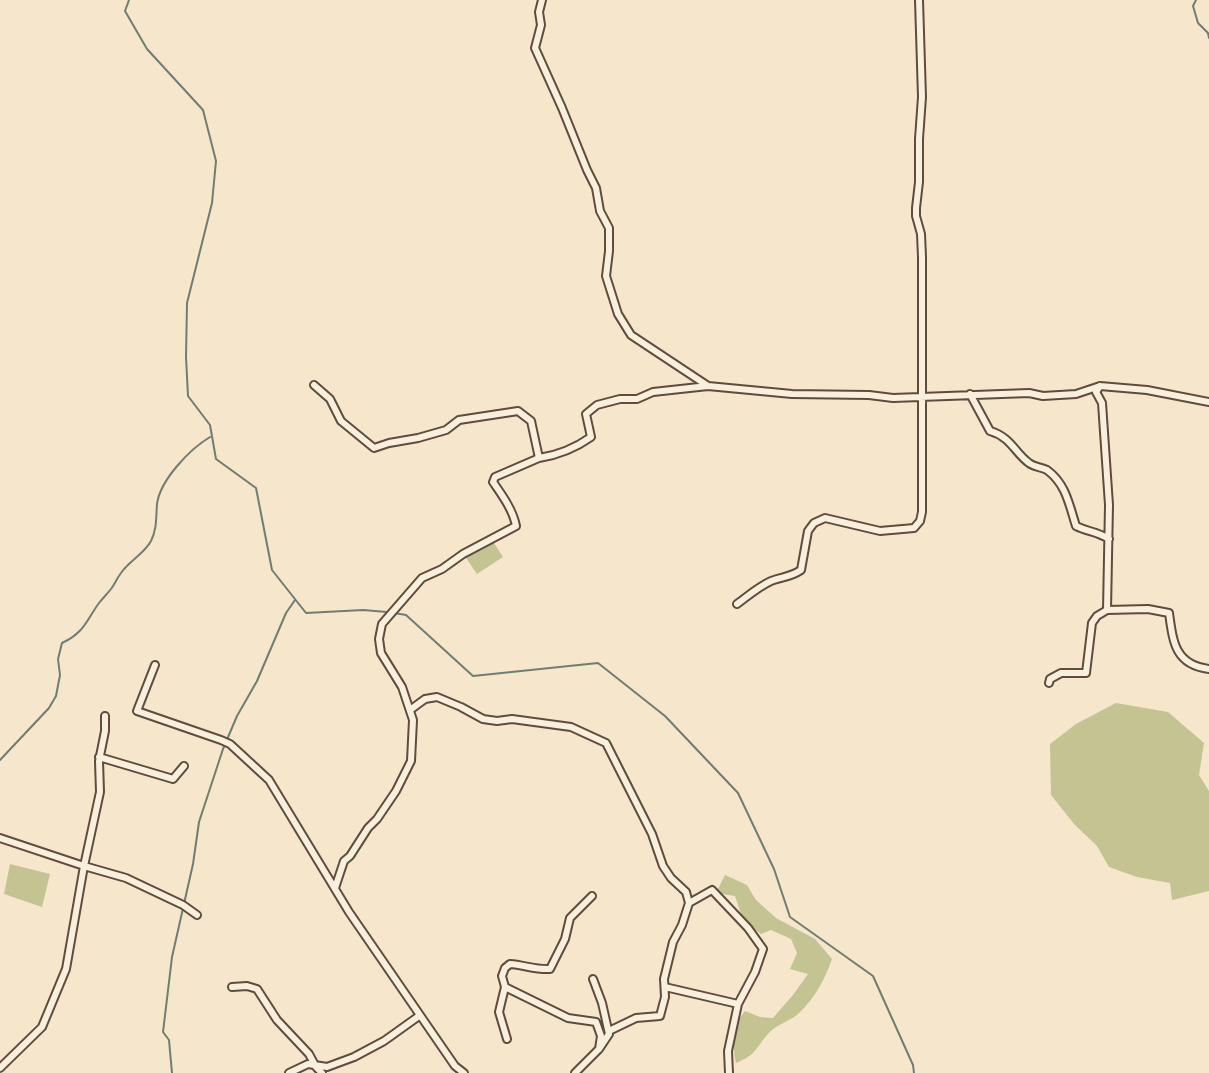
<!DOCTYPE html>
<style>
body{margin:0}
canvas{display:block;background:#f6e6cb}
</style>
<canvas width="1209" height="1073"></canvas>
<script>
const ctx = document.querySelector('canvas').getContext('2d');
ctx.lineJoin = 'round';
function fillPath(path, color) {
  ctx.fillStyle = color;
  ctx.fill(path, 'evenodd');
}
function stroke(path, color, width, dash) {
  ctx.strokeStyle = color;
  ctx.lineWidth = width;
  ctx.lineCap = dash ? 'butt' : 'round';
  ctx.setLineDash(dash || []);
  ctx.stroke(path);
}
fillPath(new Path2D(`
 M490 537 503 557 477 574 462 552Z
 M1116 703 1168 712 1204 743 1199 775 1209 791V891L1172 900 1170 883 1137 877 1109 867 1097 846 1074 824 1051 795 1050 744 1076 724Z
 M10 864 50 874 42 907 4 894Z
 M725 875 747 885 756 900 776 918 815 939 832 959C825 979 815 998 799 1013 792 1020 780 1023 772 1030 756 1045 759 1054 736 1063 732 1043 732 1027 745 1011L760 1017 773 1018 793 995 808 974 790 969 797 953 791 939 771 930 761 934 743 920 735 896 722 894 718 889Z`), '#c4c392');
stroke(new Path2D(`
 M129 0 125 11 147 49 203 110 216 161 212 203 187 303 186 357 188 396 210 425 216 459 256 488 272 570 306 613 363 610 387 612
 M1196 0 1193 6 1198 23 1208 33 1209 38
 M394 613 406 615 473 676 598 663 665 716 738 793 774 869 790 917 873 976 913 1065 914 1073
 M0 760 49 708 56 696 60 675 58 659 62 643C84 633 86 621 99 603 103 598 107 594 111 589 115 584 117 578 121 573 129 561 144 554 151 541 157 529 156 517 157 504 160 480 190 449 210 437
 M172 1073 169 1040 163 1032 172 957 193 864 199 822 223 749 237 716 257 681 286 613 295 600`), '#707d72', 2);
const minor = new Path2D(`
 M542 0 539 12 541 25 535 48 562 108 587 170 596 188 600 211 609 228V251L606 276 618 314 631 335 708 386
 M314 385 330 399 341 421 374 448 389 443 418 438 446 430 459 420 518 411 531 421 539 458C559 455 574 449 591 437L586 414 597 405 620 399H637L653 392 708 386 792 394 869 395 893 398 1029 393 1043 396 1076 394 1100 386 1147 390 1209 402
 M970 394 990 431C1011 437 1015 453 1029 463 1034 467 1041 467 1047 470 1066 484 1069 504 1076 526 1088 532 1096 531 1109 539
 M737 604C748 596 758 587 771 581 783 576 789 578 801 570L808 531 814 523 825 518 880 531 914 528 920 521 922 512V257L921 234 916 216V208L919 182V139L922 97 919 0
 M1107 610 1148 609 1169 613C1173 642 1175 665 1209 669
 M155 665 137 711 221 740 230 744 269 780 349 912 455 1066 464 1073
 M1049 683 1050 679 1061 673H1086L1092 623 1097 616 1107 610 1109 505 1102 403 1096 392 1100 386
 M410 710 425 699 437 697 461 707 483 719 497 721 512 719 571 727 606 743 652 834 663 866 671 878 686 892 689 903 682 925 673 942 664 979 665 997 660 1016 636 1018 609 1031
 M99 757 173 779 184 766
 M0 838 84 866 126 878 183 905 197 915
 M335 888 344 861 350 856 368 828 377 819 396 791 411 761 413 720 402 687 381 653 379 639 382 624 422 578 442 569 463 554 516 526C513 510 502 495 493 482L495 477 539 458
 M689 903 712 890 748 928 763 949 755 972 738 1004 728 1051 729 1073
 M232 987 247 986 257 989 277 1020 309 1054 316 1067 322 1073
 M505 987 568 1018 596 1022 601 1036 599 1049
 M665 987 738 1004
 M507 1039 499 1012 505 987 502 976 505 968 510 964C524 965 536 970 550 969L565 939 570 918 592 896
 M0 1068 42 1027 66 969 84 866 100 792 99 761 105 731V716
 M289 1073 308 1064 327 1067 354 1057 384 1041 419 1016
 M575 1073 599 1049 609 1034 602 1003 593 979`);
stroke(minor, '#5f4c3d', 10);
stroke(minor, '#f9efdd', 6);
</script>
